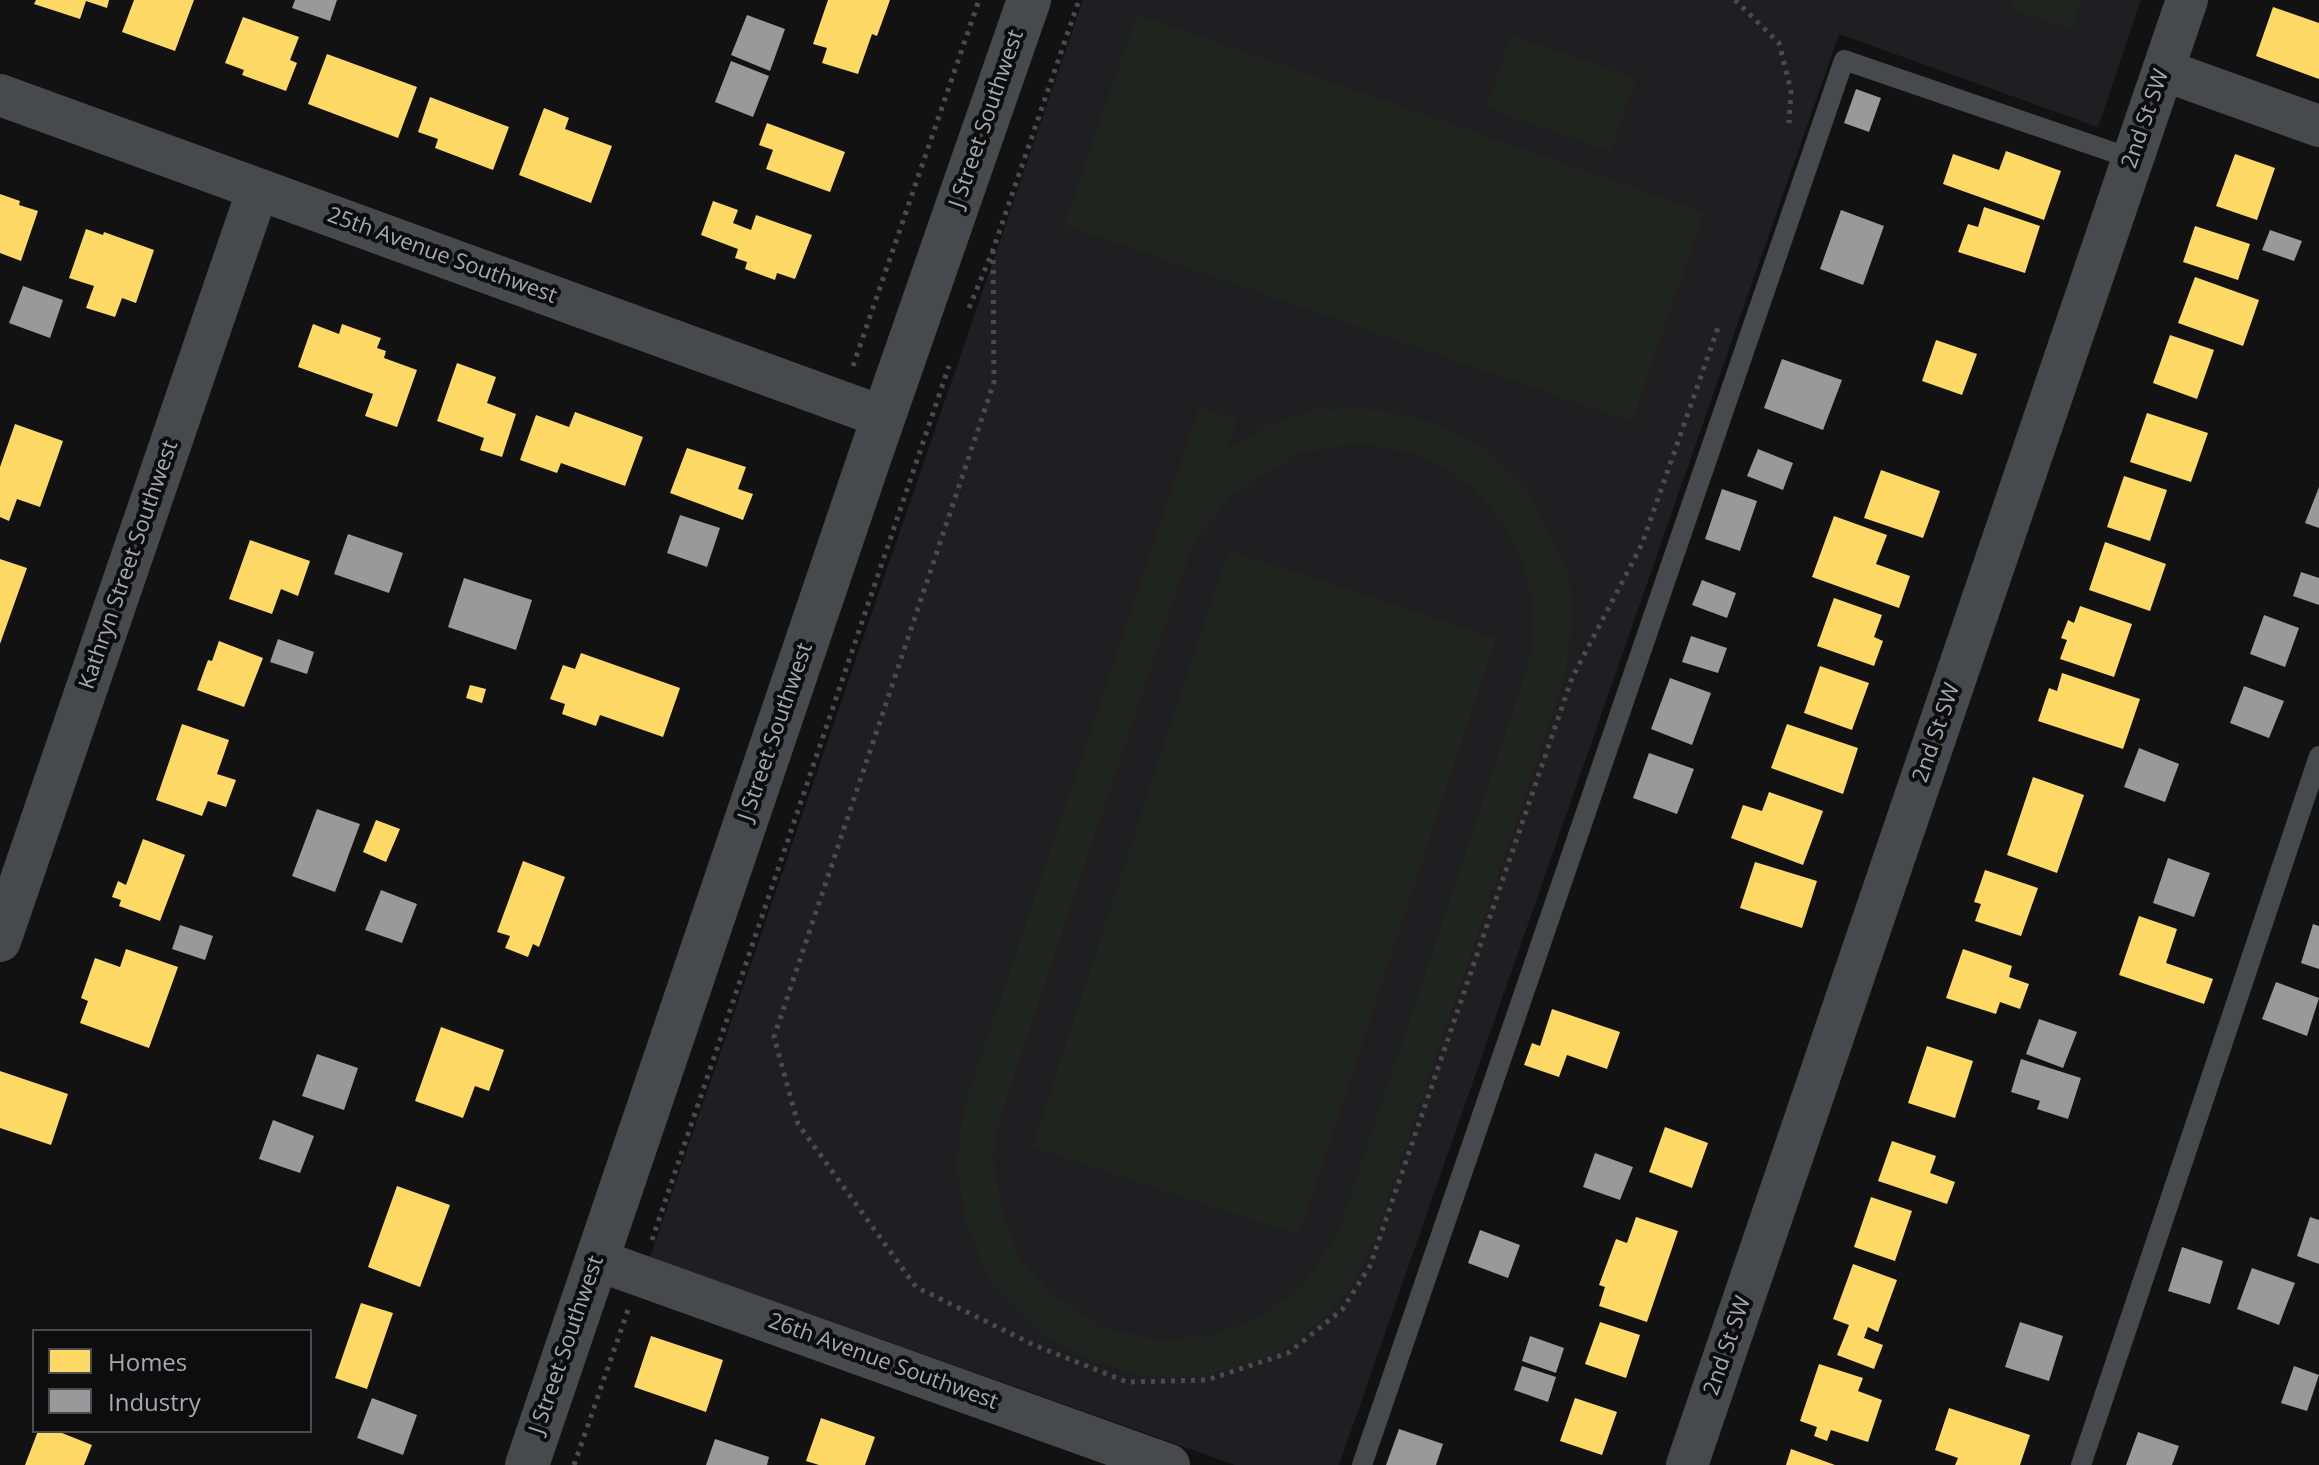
<!DOCTYPE html>
<style>
body{margin:0}
#map{position:relative;width:2319px;height:1465px;overflow:hidden;background:#121213;font-family:"Open Sans",sans-serif}
canvas{display:block}
.legend{position:absolute;left:32px;top:1329px;width:280px;height:104px;box-sizing:border-box;background:#0d0d0e;border:2px solid #4a4b50;margin:0;padding:10px 14px;list-style:none;font-size:24px;color:#a5a9b2}
.legend li{display:flex;align-items:center;gap:16px;height:40px}
.legend b{width:40px;border:2px solid #4a4b50}
</style>
<div id="map">
<canvas width="2319" height="1465"></canvas>
<ul class="legend">
<li><b style="height:22px;background:#ffd966"></b>Homes</li>
<li><b style="height:22px;background:#999"></b>Industry</li>
</ul>
</div>
<script>
const ctx = document.querySelector('canvas').getContext('2d');
ctx.lineJoin = 'round';
function fillPath(path, color) {
  ctx.fillStyle = color;
  ctx.fill(path, 'evenodd');
}
function stroke(path, color, width, dash) {
  ctx.strokeStyle = color;
  ctx.lineWidth = width;
  ctx.lineCap = dash ? 'butt' : 'round';
  ctx.setLineDash(dash || []);
  ctx.stroke(path);
}
function drawText(font, color, halo, rows, align = 'center') {
  ctx.font = font + ' "Open Sans",sans-serif';
  ctx.lineWidth = 8;
  ctx.setLineDash([]);
  ctx.textBaseline = 'middle';
  ctx.strokeStyle = halo;
  ctx.fillStyle = color;
  for (const [text, x, y, turn = 0] of rows) {
    ctx.save();
    ctx.translate(x, y);
    ctx.rotate((+turn || 0) * Math.PI / 180);
    ctx.textAlign = isNaN(turn) ? turn : align;
    if (halo) ctx.strokeText(text, 0, 0);
    ctx.fillText(text, 0, 0);
    ctx.restore();
  }
}
fillPath(new Path2D(`
 M1083 0H2141L2098 127 1839 34 1339 1465H1235L650 1257Z`), '#1f1f21');
fillPath(new Path2D(`
 M2014 0H2081L2071 29 2011 9Z
 M1137 14 1704 212 1632 422 1064 225Z
 M1511 35 1636 78 1611 152 1486 108Z
 M1200 406 1237 420 1227 447 1269 425 1320 408 1382 410 1436 424 1484 449 1526 487 1567 569 1573 610 1565 678 1373 1242 1347 1291 1298 1342 1245 1366 1195 1377 1142 1376 1091 1360 1041 1333 991 1283 967 1227 957 1172 959 1136 966 1101ZM1362 443C1383 448 1416 452 1434 461 1497 496 1537 563 1532 635 1532 647 1528 660 1526 672L1339 1230 1305 1283 1264 1315 1207 1337 1153 1339 1100 1327 1049 1291 1020 1259 1003 1215 993 1159 1001 1115 1193 543 1233 494 1301 452Z
 M1228 550 1496 638 1299 1235 1032 1147Z`), '#1f241f');
fillPath(new Path2D(`
 M36 0H109L107 8 86 1 80 19 34 4Z
 M134 0H194L175 51 122 32Z
 M828 0H890L877 36 872 34 858 74 822 63 827 48 813 44Z
 M2273 7 2319 23V79L2256 56Z
 M243 17 299 37 290 60 297 63 286 91 242 75 244 70 225 63Z
 M327 54 417 87 398 138 308 104Z
 M430 97 509 127 493 170 435 148 438 139 418 132Z
 M544 108 569 118 565 129 612 146 591 203 519 175Z
 M767 123 845 152 830 192 766 169 773 150 759 145Z
 M2006 151 2061 171 2044 220 1943 184 1953 154 1999 170Z
 M2235 154 2275 168 2257 220 2216 206Z
 M0 194 20 201 19 205 38 211 21 261 0 253Z
 M713 201 738 210 733 223 751 230 756 215 812 235 795 279 777 273 775 280 745 269 747 262 735 258 738 249 701 235Z
 M1984 207 2040 226 2025 273 1958 252 1968 224 1978 227Z
 M2195 226 2250 244 2238 280 2183 262Z
 M86 229 103 235 104 232 154 250 136 303 122 298 115 317 86 308 94 286 69 278Z
 M2195 277 2259 300 2243 346 2178 323Z
 M313 324 339 334 342 324 381 338 377 348 386 351 384 358 417 370 397 427 365 416 373 394 298 367Z
 M2170 335 2214 350 2197 399 2153 383Z
 M1936 340 1977 354 1962 395 1922 381Z
 M457 363 496 377 487 403 516 414 502 457 480 450 484 438 437 421Z
 M575 412 643 437 625 486 561 463 557 473 520 460 536 415 569 427Z
 M2147 413 2208 433 2191 482 2130 462Z
 M15 424 63 441 40 507 17 499 9 521 0 517V467Z
 M687 448 746 467 738 489 753 494 743 520 670 493Z
 M1881 470 1940 491 1923 538 1864 518Z
 M2124 476 2167 490 2150 541 2107 527Z
 M1834 516 1887 535 1876 564 1910 576 1899 608 1812 577Z
 M250 540 310 561 298 596 281 589 272 614 229 599Z
 M2105 542 2166 564 2150 611 2089 590Z
 M0 559 27 568 0 644Z
 M1834 598 1882 615 1874 637 1883 641 1874 666 1817 646Z
 M2080 606 2132 624 2114 677 2060 659 2067 640 2061 638 2068 620 2074 623Z
 M219 641 263 658 244 707 197 690 208 660 212 661Z
 M581 653 680 688 663 737 600 715 596 726 562 714 565 704 550 699 563 665 575 669Z
 M1820 666 1869 683 1852 730 1804 713Z
 M2062 673 2140 699 2123 749 2038 721 2049 688 2057 691Z
 M470 685 486 689 482 703 466 698Z
 M182 724 229 740 217 774 236 780 226 807 208 801 202 816 156 800Z
 M1787 724 1858 748 1843 794 1771 768Z
 M2033 777 2084 795 2057 873 2007 855Z
 M1769 792 1823 811 1803 865 1731 838 1743 805 1762 811Z
 M376 820 400 829 386 862 363 852Z
 M143 839 185 855 160 921 119 906 121 900 112 897 118 881 126 885Z
 M523 861 565 877 539 947 533 944 528 957 505 948 510 936 497 932Z
 M1755 862 1817 881 1802 928 1740 908Z
 M1985 870 2038 888 2021 936 1975 921 1981 904 1974 902Z
 M2139 916 2177 929 2166 963 2213 979 2204 1004 2119 975Z
 M126 949 178 967 149 1048 80 1023 88 1001 81 998 95 958 120 967Z
 M1963 949 2012 966 2009 977 2029 984 2020 1009 2000 1002 1996 1014 1946 998Z
 M1552 1009 1620 1032 1607 1069 1567 1055 1559 1077 1524 1065 1532 1043 1540 1046Z
 M441 1027 504 1050 489 1091 475 1086 463 1118 415 1101Z
 M1927 1046 1973 1061 1955 1118 1908 1103Z
 M0 1071 68 1094 51 1145 0 1128Z
 M1665 1127 1708 1143 1692 1188 1649 1172Z
 M1892 1141 1936 1156 1930 1173 1955 1182 1947 1204 1878 1181Z
 M397 1186 450 1205 420 1287 368 1267Z
 M1871 1197 1912 1211 1895 1261 1854 1247Z
 M1636 1217 1678 1231 1647 1322 1599 1306 1605 1287 1599 1285 1616 1239 1627 1243Z
 M1853 1264 1897 1280 1878 1332 1868 1327 1864 1338 1883 1345 1874 1369 1837 1355 1849 1325 1833 1319Z
 M361 1303 393 1313 367 1389 335 1378Z
 M1600 1322 1640 1335 1626 1378 1585 1364Z
 M651 1336 723 1360 706 1412 634 1387Z
 M1819 1364 1863 1378 1858 1391 1882 1400 1868 1442 1831 1430 1827 1441 1814 1436 1817 1427 1800 1421Z
 M1575 1398 1617 1412 1602 1455 1560 1441Z
 M1949 1408 2030 1435 2020 1465H1955L1958 1458 1935 1450Z
 M821 1418 875 1437 865 1465H819L806 1461Z
 M38 1431H57L92 1445 84 1465H25Z
 M1791 1449 1835 1465H1786Z`), '#ffd966');
fillPath(new Path2D(`
 M295 0H337L330 21 292 8Z
 M747 15 785 29 770 71 731 55Z
 M731 61 769 76 753 117 715 102Z
 M1856 89 1881 98 1869 132 1844 123Z
 M1841 210 1884 226 1863 285 1820 269Z
 M2270 230 2302 241 2294 261 2262 250Z
 M23 286 63 300 50 338 9 323Z
 M1782 359 1842 380 1823 430 1764 408Z
 M1758 449 1793 463 1783 490 1747 476Z
 M2319 487V528L2305 523Z
 M1722 489 1757 501 1740 551 1705 539Z
 M680 515 720 528 707 567 667 553Z
 M348 534 403 553 389 593 334 574Z
 M2301 572 2319 578V605L2293 596Z
 M464 578 532 600 516 650 448 627Z
 M1702 580 1736 593 1727 618 1692 605Z
 M2264 615 2299 628 2285 667 2250 654Z
 M1691 636 1727 648 1718 673 1682 662Z
 M278 639 314 652 307 674 270 662Z
 M1670 678 1711 693 1692 745 1651 729Z
 M2244 686 2284 701 2269 738 2230 723Z
 M2139 748 2179 764 2165 802 2124 787Z
 M1649 753 1694 769 1677 814 1633 798Z
 M317 809 360 824 335 892 292 876Z
 M2168 858 2210 873 2194 917 2153 903Z
 M381 890 417 904 402 943 365 930Z
 M2313 924 2319 926V969L2301 963Z
 M180 925 213 936 205 960 172 949Z
 M2276 982 2319 998 2307 1036 2262 1019Z
 M2039 1019 2077 1032 2063 1068 2026 1054Z
 M317 1054 358 1068 344 1110 302 1096Z
 M2021 1059 2081 1078 2068 1119 2037 1109 2040 1101 2011 1092Z
 M273 1120 314 1136 300 1173 259 1159Z
 M1595 1153 1633 1167 1620 1200 1583 1187Z
 M2310 1217 2319 1220V1264L2297 1256Z
 M1480 1230 1520 1245 1508 1278 1468 1263Z
 M2182 1247 2223 1261 2210 1304 2168 1291Z
 M2252 1268 2295 1283 2279 1325 2237 1309Z
 M2020 1322 2063 1336 2049 1381 2005 1367Z
 M1530 1336 1564 1348 1556 1373 1522 1361Z
 M1522 1366 1556 1377 1548 1402 1514 1390Z
 M2294 1366 2319 1375 2307 1411 2281 1403Z
 M372 1398 417 1415 403 1455 357 1438Z
 M1399 1429 1443 1444 1436 1465H1386Z
 M2138 1432 2179 1446 2172 1465H2126Z
 M715 1439 769 1457 767 1465H706Z`), '#999');
stroke(new Path2D(`
 M1735 0 1779 43 1791 91 1789 123
 M993 250 994 382 774 1037 798 1124 916 1287 1034 1345 1127 1382 1207 1380 1288 1353 1342 1310 1370 1266 1572 678 1642 544 1719 325
 M969 308 993 250 1079 0
 M853 366 979 0
 M652 1240 949 366
 M574 1465 628 1310`), '#4a4b4d', 5, [4, 6]);
stroke(new Path2D(`
 M1362 1465 1844 60 2133 159
 M2081 1465 2319 756`), '#48494c', 20);
stroke(new Path2D(`
 M2163 70 2319 126
 M0 95 883 417
 M0 941 258 189
 M597 1260 1169 1465
 M1687 1465 2187 0`), '#48494c', 42);
stroke(new Path2D(`
 M527 1465 869 459 1029 0`), '#48494c', 44);
drawText('22px', '#a5a9b2', '#0d0d0e', [
 ["J Street Southwest",987,119,-71],
 ["2nd St SW",2146,119,-71],
 ["25th Avenue Southwest",442,256,20],
 ["Kathryn Street Southwest",129,565,-71],
 ["J Street Southwest",776,732,-71],
 ["2nd St SW",1937,733,-71],
 ["J Street Southwest",567,1345,-71],
 ["2nd St SW",1728,1346,-71],
 ["26th Avenue Southwest",883,1362,20]
]);
</script>
